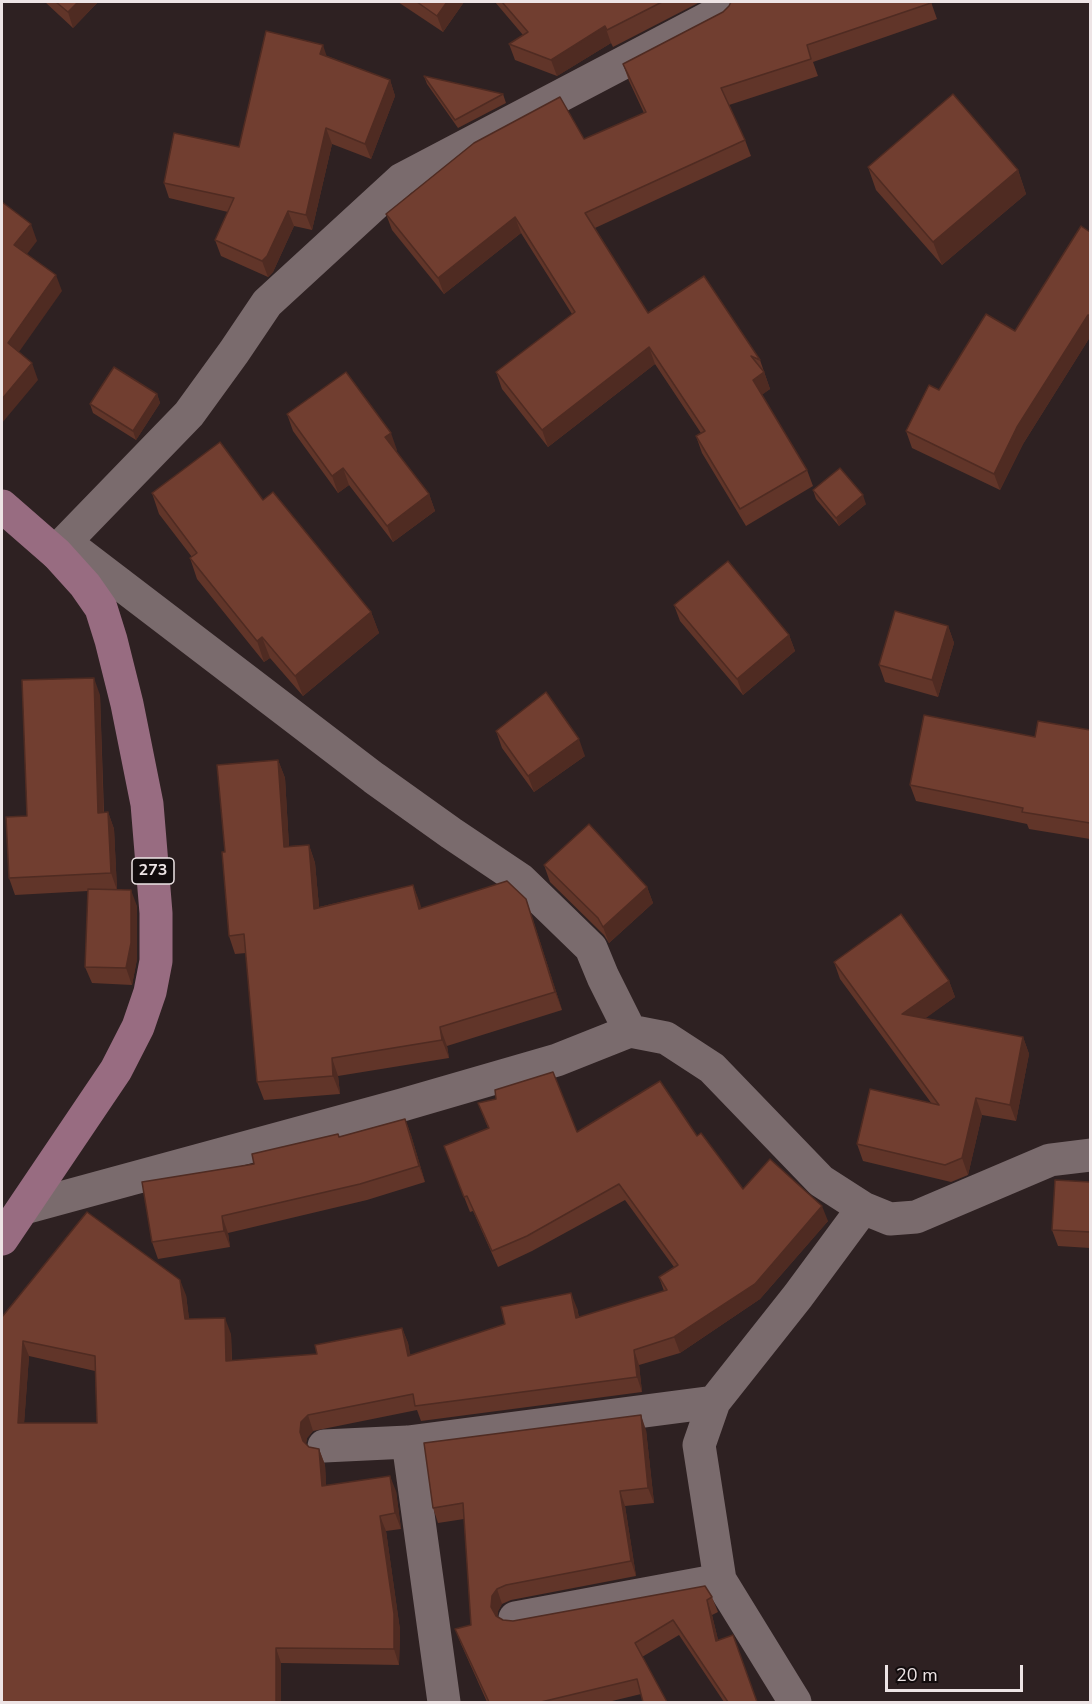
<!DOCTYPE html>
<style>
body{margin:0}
#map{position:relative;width:1092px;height:1704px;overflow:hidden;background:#2e2122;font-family:"Nunito Sans",sans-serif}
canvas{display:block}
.frame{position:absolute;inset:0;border:3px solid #ede4e5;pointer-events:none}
.scale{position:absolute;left:885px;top:1665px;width:138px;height:27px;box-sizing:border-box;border:3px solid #ede4e5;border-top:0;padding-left:8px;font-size:18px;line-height:21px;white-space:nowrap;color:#ede4e5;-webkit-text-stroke:4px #120c0d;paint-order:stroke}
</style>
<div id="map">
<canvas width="1092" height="1704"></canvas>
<div class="frame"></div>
<div class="scale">20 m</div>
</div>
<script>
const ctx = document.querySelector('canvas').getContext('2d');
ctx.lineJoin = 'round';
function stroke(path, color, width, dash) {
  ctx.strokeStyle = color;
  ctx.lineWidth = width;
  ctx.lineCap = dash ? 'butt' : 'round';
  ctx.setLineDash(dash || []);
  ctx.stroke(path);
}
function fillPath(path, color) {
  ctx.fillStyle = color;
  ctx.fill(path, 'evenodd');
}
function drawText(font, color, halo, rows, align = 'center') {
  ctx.font = font + ' "Nunito Sans",sans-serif';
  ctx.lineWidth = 5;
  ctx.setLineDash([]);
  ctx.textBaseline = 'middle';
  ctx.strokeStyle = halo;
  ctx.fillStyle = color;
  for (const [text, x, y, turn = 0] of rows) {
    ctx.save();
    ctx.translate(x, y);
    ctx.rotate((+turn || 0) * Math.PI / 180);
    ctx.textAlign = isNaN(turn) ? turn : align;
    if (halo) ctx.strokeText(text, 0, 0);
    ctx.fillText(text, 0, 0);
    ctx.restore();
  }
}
stroke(new Path2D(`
 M65 542 374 778 451 833 521 880 591 948 603 977 630 1031
 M57 554 65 542 189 414 234 352 267 303 402 179 720 12
 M24 1208 402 1105 557 1060 630 1031 666 1038 712 1068 821 1181 863 1208 890 1219 916 1217 1050 1160 1090 1155
 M408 1442 444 1702
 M324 1446 408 1442 714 1402
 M515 1618 720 1580
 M795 1702 720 1580 699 1445 714 1402 798 1296 863 1208`), '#7a6b6d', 33);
stroke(new Path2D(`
 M2 506 57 554 85 585 101 608 111 640 127 704 147 804 156 913V961L150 992 138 1027 116 1070 2 1239`), '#986c81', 33);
fillPath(new Path2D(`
 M45 2H98L73 28Z
 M398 2H464L443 32Z
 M495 2H700L613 47 611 43 557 76 515 60 509 44 523 35Z
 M931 2 937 19 813 62 818 76 729 105 745 140 751 156 595 228 648 313 760 360 770 389 761 395 807 470 813 486 746 526 702 453 696 436 701 433 655 364 548 447 502 389 496 372 572 314 521 233 444 294 392 230 386 214 584 139 644 113 629 81 623 64 723 12 729 6Z
 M327 56 390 80 395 96 371 159 332 144 312 230 294 226 273 272 268 277 221 256 215 240 228 212 169 198 164 183 239 147Z
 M424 76 503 94 506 103 458 128 427 84Z
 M868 167 1018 170 1026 194 942 265 876 190Z
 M1090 232V337L1023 444 1000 490 912 448 906 431 939 390 1015 331Z
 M157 394 160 403 136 440 93 413 90 404Z
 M287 414 397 450 396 451 429 494 435 511 393 542 349 485 338 493 293 431Z
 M813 490 866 504 839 526 816 499Z
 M152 493 263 500 371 612 379 633 303 696 270 658 264 662 197 579 190 558 192 557 159 514Z
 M674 605 789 635 795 651 743 695 680 621Z
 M948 626 954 643 938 697 885 682 879 665Z
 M100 695 104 812H108L114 829 117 890 137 906V959L132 985 92 983 85 967 88 891 15 895 9 878 27 816Z
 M1090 730V839L1029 829 1027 824 916 801 910 785 1035 737Z
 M496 731 585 756 534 792 502 748Z
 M278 760 285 778 289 846 309 845 315 863 319 907 413 885 421 908 532 917 562 1010 447 1046 449 1058 338 1076 340 1094 264 1100 257 1082 246 953 235 954 229 936 225 852Z
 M544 865 647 887 653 903 609 943 604 935 550 882Z
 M834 962 949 981 955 997 925 1018 1023 1037 1029 1054 1016 1121 982 1115 968 1175 951 1182 863 1161 857 1144 932 1104 840 979Z
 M478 1103 577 1132 697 1136 743 1189 828 1221 760 1299 680 1353 639 1365 642 1392 421 1421 417 1410 313 1431 307 1438 306 1444 309 1447 319 1449 325 1465 326 1485 396 1491 401 1529 386 1531 400 1630 399 1665 281 1663V1702H2V1317L186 1295 189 1319 231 1334 232 1361 317 1354 402 1328 408 1343 410 1355 577 1308 579 1317 664 1291 659 1277 674 1267 625 1200 532 1251 498 1267 473 1211 470 1212 444 1146 488 1128ZM29 1356 95 1371 97 1423H24Z
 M405 1119 411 1135 425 1182 367 1200 228 1233 230 1247 158 1259 152 1242 254 1164 338 1134 339 1137Z
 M1090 1182V1248L1058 1246 1052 1230Z
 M646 1430 654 1503 625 1506 636 1576 511 1600 502 1604 498 1611 497 1617 503 1620 513 1621 712 1597 718 1612 712 1615 718 1640 757 1702H724L679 1635 642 1657 641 1694 608 1702H487L461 1644 455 1629 471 1625 464 1519 438 1523 433 1508Z`), '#613529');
fillPath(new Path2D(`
 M78 2H98L73 28 68 12Z
 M447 2H464L443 32 437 16Z
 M605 26 611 43 557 76 551 60Z
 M323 45 328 60 320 54Z
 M390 80 395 96 371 159 365 144Z
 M326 128 332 144 312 230 306 215Z
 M1018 170 1026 194 942 265 933 242Z
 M288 211 294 226 273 272 268 277 262 261Z
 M515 217 521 233 444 294 438 278Z
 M31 224 37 241 21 262 14 245Z
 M56 275 62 291 14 359 8 343Z
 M1088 315 1090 321V337L1023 444 1000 490 994 474 1017 427Z
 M649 347 655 364 548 447 542 430Z
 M32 363 38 380 2 423V399Z
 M764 372 770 389 759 397 753 380Z
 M157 394 160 403 136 440 133 431Z
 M391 433 397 450 391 454 385 437Z
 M343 468 349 485 338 493 332 476Z
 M429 494 435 511 393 542 387 526Z
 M863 495 866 504 839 526 836 518Z
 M371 612 379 633 303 696 295 676Z
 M948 626 954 643 938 697 932 680Z
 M789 635 795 651 743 695 737 679Z
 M262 637 270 658 264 662 257 641Z
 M94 678 100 695 104 829 98 813Z
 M579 739 585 756 534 792 528 776Z
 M278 760 285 778 290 865 284 847Z
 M108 812 114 829 117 890 111 873Z
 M309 845 315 863 321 927 314 909Z
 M413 885 420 903 426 927 419 909Z
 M647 887 653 903 609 943 603 927Z
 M131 890 137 906V959L132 985 126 968Z
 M526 899 532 917 562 1010 555 992Z
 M949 981 955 997 908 1031 902 1014Z
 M440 1027 447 1046 449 1058 442 1040Z
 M1023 1037 1029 1054 1016 1121 1010 1105Z
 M332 1058 338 1076 340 1094 333 1076Z
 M976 1098 982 1115 968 1175 962 1158Z
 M405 1119 411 1135 425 1182 419 1166Z
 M822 1206 828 1221 760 1299 680 1353 674 1337Z
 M222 1216 228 1233 230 1247 224 1231Z
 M180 1280 186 1295 191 1335 185 1319Z
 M571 1293 577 1308 582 1334 576 1318Z
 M225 1318 231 1334 232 1377 226 1361Z
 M402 1328 408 1343 414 1372 408 1356Z
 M23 1341 29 1356 23 1439 18 1423Z
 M634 1350 639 1365 642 1392 637 1377Z
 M308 1415 313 1431 307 1438 305 1447 300 1432 301 1422Z
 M641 1415 646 1430 654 1503 648 1488Z
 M319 1449 325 1465 327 1501 322 1486Z
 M390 1476 396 1491 401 1529 395 1513Z
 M620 1491 625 1506 636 1576 631 1561Z
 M380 1516 386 1531 400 1630 399 1665 394 1649Z
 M497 1589 502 1604 498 1611 497 1622 491 1607 492 1596Z
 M707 1600 712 1615 722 1656 716 1641Z
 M276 1648 281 1663V1702H276Z`), '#4f2b22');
const building = new Path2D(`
 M56 2H78L68 12Z
 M417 2H447L437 16Z
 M502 2H662L607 30 605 26 551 60 509 44 528 32Z
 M731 2H931V3L807 45 811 59 721 88 745 140 585 213 648 313 704 276 760 360 751 356 764 372 753 380 807 470 740 509 696 436 705 431 649 347 542 430 496 372 575 312 515 217 438 278 386 214 474 143 560 97 584 139 646 112 623 64 723 12 729 6Z
 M266 31 323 45 320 54 390 80 365 144 326 128 306 215 288 211 267 256 262 261 215 240 234 198 164 183 174 133 239 147Z
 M424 76 503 94 455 120Z
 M953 94 1018 170 933 242 868 167Z
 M2 202 31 224 14 245 56 275 8 343 32 363 2 399Z
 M1081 226 1090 232V316L1088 315 1017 427 994 474 906 431 929 385 939 390 986 314 1015 331Z
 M114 367 157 394 133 431 90 404Z
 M346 372 391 433 385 437 429 494 387 526 343 468 332 476 287 414Z
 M220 442 263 500 273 492 371 612 295 676 262 637 257 641 190 558 197 553 152 493Z
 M840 468 863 495 836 518 813 490Z
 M728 561 789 635 737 679 674 605Z
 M895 611 948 626 932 680 879 665Z
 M94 678 98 813 108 812 111 873 9 878 6 817 27 816 22 680Z
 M546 692 579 739 528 776 496 731Z
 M924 715 1035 737 1038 721 1090 730V823L1022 812 1023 808 910 785Z
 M278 760 284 847 309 845 314 909 413 885 419 909 507 881 526 899 555 992 440 1027 442 1040 332 1058 333 1076 257 1082 244 934 229 936 222 852H225L217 765Z
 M589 824 647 887 603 927 598 918 544 865Z
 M88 889 131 890V943L126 968 85 967Z
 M901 914 949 981 902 1014 1023 1037 1010 1105 976 1098 962 1158 945 1165 857 1144 870 1089 939 1105 834 962Z
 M553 1072 577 1132 660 1081 697 1136 701 1133 743 1189 770 1159 822 1206 755 1284 674 1337 634 1350 637 1377 415 1406 413 1394 308 1415 301 1422 300 1432 303 1441 309 1447 319 1449 322 1486 390 1476 395 1513 380 1516 394 1614V1649L276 1648V1702H2V1317L87 1212 180 1280 185 1319 225 1318 226 1361 317 1354 315 1345 402 1328 408 1356 505 1324 501 1307 571 1293 576 1318 667 1290 659 1277 678 1265 619 1184 527 1236 492 1251 467 1196 464 1197 444 1146 489 1128 478 1103 496 1099 495 1090ZM23 1341 95 1356 97 1423H18Z
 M405 1119 419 1166 360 1184 222 1216 224 1231 152 1242 142 1182 254 1164 252 1154 338 1134 339 1137Z
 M1055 1180 1090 1182V1232L1052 1230Z
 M641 1415 648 1488 620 1491 631 1561 506 1585 497 1589 492 1596 491 1607 496 1616 503 1620 513 1621 705 1586 712 1597 707 1600 716 1641 733 1635 757 1702H728L673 1620 635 1643 667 1702H643L637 1679 541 1702H489L455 1629 471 1625 463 1503 433 1508 424 1443Z`);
fillPath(building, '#713e30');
stroke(building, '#4f2b22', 1.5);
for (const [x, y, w] of [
 [153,871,42]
]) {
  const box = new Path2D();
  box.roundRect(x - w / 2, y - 13, w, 26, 4.5);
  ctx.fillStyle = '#120c0d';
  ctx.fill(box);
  stroke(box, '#ede4e5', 1.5);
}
drawText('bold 16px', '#ede4e5', null, [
 ["273",153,871]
]);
</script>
